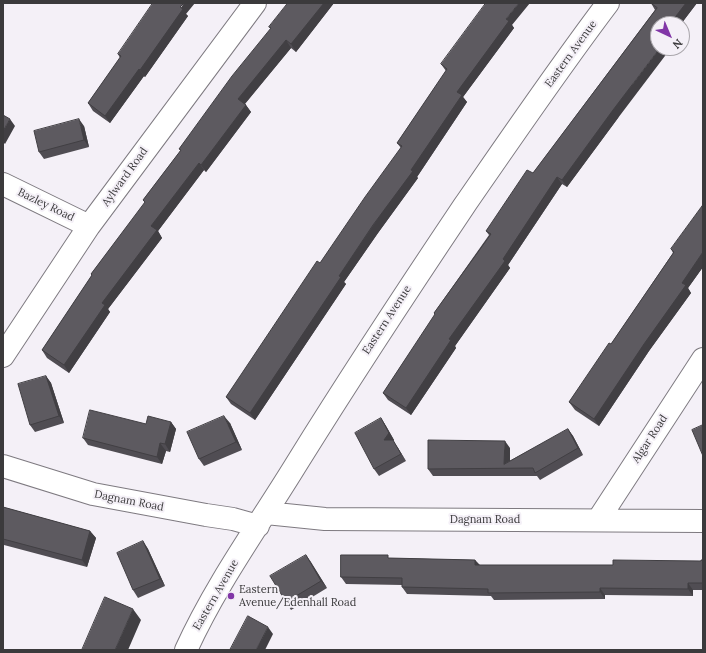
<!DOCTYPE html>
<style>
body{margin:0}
#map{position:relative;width:706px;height:653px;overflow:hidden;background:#f4f0f7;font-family:Lora,serif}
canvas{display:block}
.frame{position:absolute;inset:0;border:4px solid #3b3a3c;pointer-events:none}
.north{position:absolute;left:650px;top:16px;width:40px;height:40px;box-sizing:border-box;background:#f4f0f7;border:1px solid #aaa7ac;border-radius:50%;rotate:136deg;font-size:11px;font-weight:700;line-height:16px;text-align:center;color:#3b3a3c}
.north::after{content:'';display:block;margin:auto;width:14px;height:18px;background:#8136a7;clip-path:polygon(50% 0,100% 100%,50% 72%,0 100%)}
</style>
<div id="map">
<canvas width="706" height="653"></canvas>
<div class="frame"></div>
<div class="north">N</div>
</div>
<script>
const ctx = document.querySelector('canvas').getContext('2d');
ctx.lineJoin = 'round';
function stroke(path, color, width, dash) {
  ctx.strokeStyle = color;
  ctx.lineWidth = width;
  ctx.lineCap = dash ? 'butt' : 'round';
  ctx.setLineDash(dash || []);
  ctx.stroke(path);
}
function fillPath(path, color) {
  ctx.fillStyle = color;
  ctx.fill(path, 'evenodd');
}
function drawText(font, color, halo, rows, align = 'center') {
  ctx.font = font + ' Lora,serif';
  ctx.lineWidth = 4;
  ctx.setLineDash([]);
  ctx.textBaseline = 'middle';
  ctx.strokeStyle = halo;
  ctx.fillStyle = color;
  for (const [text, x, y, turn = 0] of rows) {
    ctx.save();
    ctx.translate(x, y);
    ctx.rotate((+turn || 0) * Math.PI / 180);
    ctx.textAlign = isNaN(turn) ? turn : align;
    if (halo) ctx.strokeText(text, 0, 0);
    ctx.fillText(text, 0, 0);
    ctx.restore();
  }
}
const minor = new Path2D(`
 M3 184 89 226
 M3 356 89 226 255 3
 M3 466 93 494 206 515 233 519 258 526
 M266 513 325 519 703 521
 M598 520 703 359
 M186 650C216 584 259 525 297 463 351 376 407 291 464 206 511 138 558 69 608 3`);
stroke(minor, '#7e7a80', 24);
stroke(minor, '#fff', 22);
fillPath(new Path2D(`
 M288 3H334L296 52 291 48 245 104 251 112 206 172 204 170 158 231 162 238 108 309 110 312 69 373 47 358 42 350 92 275 91 274 145 203 143 200 181 150 179 149 271 29 269 27Z
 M651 3H697L681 24H658L618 118 567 187 562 184 508 265 510 268 455 346 456 348 411 415 388 400 383 393 435 315 434 313 489 235 486 231 533 173 655 10Z
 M186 14 188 16 145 77 144 76 110 123 93 111 88 103 120 58 118 54Z
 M512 25 514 28 463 97 467 102 417 177 418 178 378 233 344 282 346 284 255 420 231 404 226 397 401 148 397 143 446 71 441 64Z
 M84 126 89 147 44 159 39 152Z
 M703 205V267L688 288 691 293 649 351 599 426 575 410 569 402 611 344 673 253 671 249Z
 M46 376 51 383 64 423 35 432 30 425Z
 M381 418 386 426 394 440 393 441 398 448 406 461 379 476 374 469Z
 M171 422 176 429 170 452 166 451 162 464 88 445 83 438 146 424Z
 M230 423 242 450 204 466 199 459Z
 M568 429 573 436 583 455 540 480 537 476H433L428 469 510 448V461Z
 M3 507 90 531 96 538 87 567 4 545 3 544Z
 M143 541 148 549 165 586 138 598 133 590Z
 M306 555 327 588 291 610 286 602Z
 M390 558 475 560 480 565H613L701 561 703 560V590H693V596L605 595V599L494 600 491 596 407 594 402 587V585L346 584 341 577Z`), '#504d53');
fillPath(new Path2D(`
 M184 3H195L186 14 188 16 145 77 140 70Z
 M324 3H334L296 52 291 44Z
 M519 3H530L512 25 514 28 463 97 467 102 417 177 418 178 378 233 344 282 346 284 255 420 250 413 339 276 411 170 457 92 506 19Z
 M686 3H697L681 24H670Z
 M286 40 291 48 243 106 238 99Z
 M660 48H671L618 118 567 187 562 180 613 110Z
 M139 69 144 76 110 123 105 116Z
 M246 105 251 112 206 172 201 165Z
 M10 119 15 126 5 144 3 142V131Z
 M79 119 84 126 89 147 84 140Z
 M199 163 204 170 158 231 162 238 108 309 110 312 69 373 64 365 102 303 151 226Z
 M557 177 562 184 508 265 510 268 455 346 456 348 411 415 406 408 449 339Z
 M703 252V267L688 288 691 293 649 351 599 426 594 419 682 283Z
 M46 376 51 383 64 423 59 416Z
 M224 416 230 423 242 450 236 442Z
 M381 418 386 426 394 440 393 441 398 448 406 461 401 454 384 440Z
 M171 422 176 429 170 452 165 444Z
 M568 429 573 436 583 455 578 448Z
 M505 441 510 448V468L504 464Z
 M160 443 166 451 162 464 157 457Z
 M90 531 96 538 87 567 82 560Z
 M143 541 148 549 165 586 160 579Z
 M306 555 311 562 327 588 321 581Z
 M475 560 481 567 475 565Z
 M688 583 693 590V596L688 589Z
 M600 588 605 595V599L600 592Z
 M133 609 141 620 128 650H115Z
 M268 627 273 634 265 650H256Z`), '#413f43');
const building = new Path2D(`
 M153 3H184L180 7 183 9 140 70 139 69 105 116 88 103 121 56 118 54Z
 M288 3H324L291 44 286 40 238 99 246 105 201 165 199 163 151 226 157 230 102 303 105 305 64 365 42 350 92 275 91 274 145 202 143 200 181 150 179 149 232 76 271 28 269 27Z
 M486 3H519L506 19 509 21 457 92 462 95 411 170 413 171 373 225 339 276 341 277 250 413 226 397 317 261 320 263 365 197 402 146 397 143 447 69 441 64Z
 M651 3H686L670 24H658V48H660L613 110 562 180 557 177 503 259 505 261 449 339 451 340 406 408 383 393 435 314 434 313 491 234 486 231 527 170 533 173 657 8Z
 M3 115 10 119 3 131Z
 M79 119 84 140 39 152 34 131Z
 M703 205V252L682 283 686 285 644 344 594 419 569 402 609 343 611 344 674 252 671 249Z
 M46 376 59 416 30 425 18 384Z
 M90 410 146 424 148 416 171 422 165 444 160 443 157 457 83 438Z
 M224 416 236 442 199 459 187 432Z
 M381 418 389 433 384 440H393L401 454 374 469 355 433Z
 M703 425V456L692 430Z
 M568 429 578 448 535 473 533 468 428 469V440L505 441 504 464Z
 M3 507 90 531 82 560 3 539Z
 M143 541 160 579 133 590 117 553Z
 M306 555 321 581 286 602 270 576Z
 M341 555H388V558L475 560V565H613V560L701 561V560H703V583H688V589L600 588V592L488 593V589L402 587V578L341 577Z
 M105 597 133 609 115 650H82Z
 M248 616 268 627 256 650H230Z`);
fillPath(building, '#5d5a60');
stroke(building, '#413f43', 1);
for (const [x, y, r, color] of [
 [231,596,4,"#8136a7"]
]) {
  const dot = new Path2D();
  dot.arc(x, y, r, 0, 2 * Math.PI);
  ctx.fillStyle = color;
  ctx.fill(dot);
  stroke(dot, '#f4f0f7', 1.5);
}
drawText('11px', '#3b3a3c', '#f4f0f7', [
 ["Eastern Avenue",571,54,-54],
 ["Aylward Road",125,177,-54],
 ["Bazley Road",46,205,26],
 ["Eastern Avenue",387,320,-57],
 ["Algar Road",650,439,-57],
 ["Dagnam Road",129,501,11],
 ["Dagnam Road",485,520],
 ["Eastern Avenue",216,595,-60]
]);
drawText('11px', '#3b3a3c', '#f4f0f7', [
 ["Eastern",239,590],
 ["Avenue/Edenhall Road",239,603]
], 'left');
</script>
